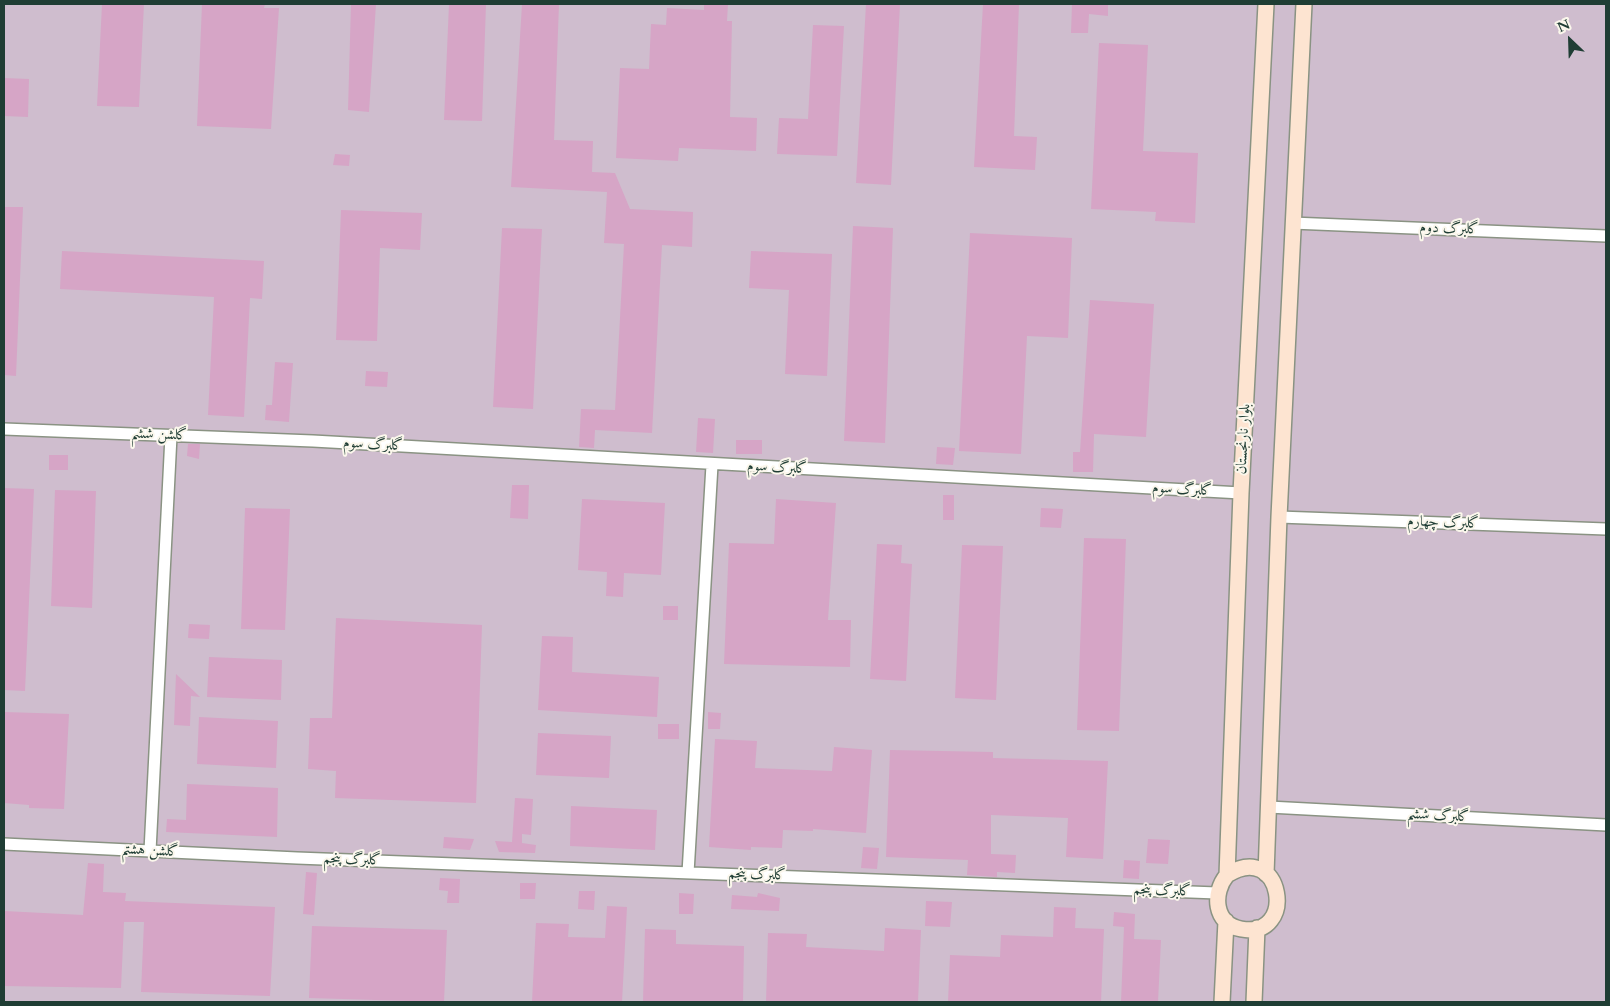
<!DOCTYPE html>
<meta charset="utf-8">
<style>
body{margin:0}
#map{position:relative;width:1610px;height:1006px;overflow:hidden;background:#f6e9d2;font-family:Cardo,serif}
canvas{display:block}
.frame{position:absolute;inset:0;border:5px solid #1f3d34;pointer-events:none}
.north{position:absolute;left:1545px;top:15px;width:50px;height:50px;-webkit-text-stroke:4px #fbf7ec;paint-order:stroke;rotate:336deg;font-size:14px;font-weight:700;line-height:20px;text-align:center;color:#1f3d34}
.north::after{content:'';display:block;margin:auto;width:18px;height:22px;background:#1f3d34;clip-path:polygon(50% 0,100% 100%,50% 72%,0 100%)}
</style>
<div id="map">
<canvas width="1610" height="1006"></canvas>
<div class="frame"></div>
<div class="north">N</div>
</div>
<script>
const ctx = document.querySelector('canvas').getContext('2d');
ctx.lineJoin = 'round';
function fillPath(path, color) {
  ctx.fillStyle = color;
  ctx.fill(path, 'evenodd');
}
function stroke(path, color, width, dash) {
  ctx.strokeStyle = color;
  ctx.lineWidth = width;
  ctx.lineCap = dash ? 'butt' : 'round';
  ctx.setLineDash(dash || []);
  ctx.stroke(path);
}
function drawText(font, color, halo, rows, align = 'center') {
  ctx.font = font + ' Cardo,Amiri,serif';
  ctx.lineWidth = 4;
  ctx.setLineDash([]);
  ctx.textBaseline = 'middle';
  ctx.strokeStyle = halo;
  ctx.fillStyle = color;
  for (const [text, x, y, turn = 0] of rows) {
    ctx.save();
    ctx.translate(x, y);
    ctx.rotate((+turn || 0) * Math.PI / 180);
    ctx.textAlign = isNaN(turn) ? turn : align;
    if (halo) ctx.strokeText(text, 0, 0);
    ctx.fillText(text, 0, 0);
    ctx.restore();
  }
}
fillPath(new Path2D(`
 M4 4H1606V1002H4Z`), '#cfbdce');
fillPath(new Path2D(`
 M102 4H144L139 107 97 106Z
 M202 4H265L264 8H279L271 129 197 126Z
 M351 4H376L369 112 348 110Z
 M449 4H486L482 121 444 120Z
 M522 4H559L554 140 593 141 592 172 615 173 630 209 693 212 692 247 662 245 652 433 595 430 594 448 579 447 581 409 615 410 624 244 604 243 607 192 511 187Z
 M704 4H728L727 21H732L730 117 757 118 756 151 679 148 678 161 616 158 620 68 649 69 651 24 666 25 667 8 704 10Z
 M866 4H900L891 185 856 183Z
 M983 4H1019L1014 136 1037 137 1035 170 974 167Z
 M1072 4H1108V16L1089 14 1088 33H1071Z
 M813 25 844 26 837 156 777 154 779 118 808 119Z
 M1099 43 1148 45 1143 151 1198 153 1195 223 1155 221 1156 212 1091 209Z
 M4 78 29 79 28 117 4 116Z
 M335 154 350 155 349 166 333 165Z
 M4 207H23L16 376 4 375Z
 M341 210 422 213 420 250 380 248 377 341 336 340Z
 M853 226 893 228 885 443 844 441Z
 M502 228 542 229 533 409 493 407Z
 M970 233 1072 238 1068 338 1027 336 1021 454 959 451Z
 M62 251 264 261 262 299 250 298 244 417 208 415 214 297 60 289Z
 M751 251 832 254 827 376 785 374 789 290 749 288Z
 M1090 300 1154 304 1146 437 1094 434 1093 472H1073V452H1080Z
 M275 362 293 363 289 422 265 420 266 405H272Z
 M366 371 388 372 387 387 365 386Z
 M698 418 715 419 713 453 696 452Z
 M736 440H762V454H736Z
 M188 444H200L199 459 187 456Z
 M937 447 955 448 953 465 936 464Z
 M49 455H68V470H49Z
 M512 485H529L528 519 510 518Z
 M4 488 34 489 25 691 4 690Z
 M55 490 96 491 92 608 51 606Z
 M943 495H954V520H943Z
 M582 499 665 503 661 575 624 573 623 597 606 596 607 572 578 570Z
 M776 499 836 503 828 620H851L850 667 724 664 729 543 774 544Z
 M245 508 290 509 285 630 241 629Z
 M1041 508 1063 509 1061 528 1040 527Z
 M1084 538 1126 539 1119 731 1077 730Z
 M877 544 902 545 901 563 912 564 906 681 870 679Z
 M962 545 1003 546 996 700 955 698Z
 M663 606H678V620H663Z
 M336 618 482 625 476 803 335 798 336 771 308 769 310 718H332Z
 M189 624 210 625 209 639 188 638Z
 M542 636 573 637 572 672 659 677 657 717 538 710Z
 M209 657 282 660 281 700 207 697Z
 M176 674 200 697 191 696 190 726 174 725Z
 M4 712 69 714 64 809 29 808V805L4 803Z
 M708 712 721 713 720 729H708Z
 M199 717 278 721 276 768 197 764Z
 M658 724H679V739H658Z
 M538 733 611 736 609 778 536 775Z
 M715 739 757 741 755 768 832 771 834 747 872 750 866 833 813 829V831L783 830 782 848 751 847V850L709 847Z
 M890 750 993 752V758L1108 761 1103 859 1066 857 1068 818 991 815V854L1016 855 1015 873 997 872V877L967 875 968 860 886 857Z
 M187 784 278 788 277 837 166 832 167 819 186 820Z
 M515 798 533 799 531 835 522 834V843L536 845 535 853 499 852 495 841 512 842Z
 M571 806 657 810 655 850 570 846Z
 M444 837 474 839 470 850 443 848Z
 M1148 839 1170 840 1168 864 1146 863Z
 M863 847 879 848 877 869 861 868Z
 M1124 860 1140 861 1139 879 1123 878Z
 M88 863 104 864 103 892 126 893 125 901 275 907 270 996 141 992 144 922H124L121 988 4 986V911L83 915Z
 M306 872 317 873 314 915 303 914Z
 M440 878 460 879 459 903H447L448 891 439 890Z
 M520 883H536L535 899H520Z
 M579 891H595L594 910 578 909Z
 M679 893 694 894 693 914H679Z
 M758 893 780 898 779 911 731 909 732 895 757 897Z
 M926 901 952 902 950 927 925 926Z
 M607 906 627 907 622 1002H532L536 923 569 924 568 937 605 938Z
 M1054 907 1076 908 1075 928 1104 929 1101 1002H948L950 955 1000 957 1001 935 1053 937Z
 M1114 912 1135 914 1134 939 1161 940 1158 1002H1121L1124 927 1113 926Z
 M312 926 447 930 444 1002 309 998Z
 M885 928 921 930 918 1002H766L768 933 807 934 806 947 884 951Z
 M645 929 676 930V944L744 946 743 1002H643Z`), '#d6a5c6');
const street = new Path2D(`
 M1292 223 1606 236
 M4 429 313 441 1241 493
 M1279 517 1606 529
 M1269 807 1606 825
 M4 844 297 858 1217 893
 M150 851 171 436
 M688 873 712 465`);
const secondary = new Path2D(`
 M1266 874 1279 517 1304 4
 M1227 875C1283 839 1298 940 1241 929 1214 924 1212 893 1227 875L1241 493 1266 4
 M1222 1002 1226 921
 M1254 1002 1257 928`);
stroke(street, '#8a9383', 14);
stroke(secondary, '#8a9383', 18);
stroke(street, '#fff', 11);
stroke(secondary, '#fde4d1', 15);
drawText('15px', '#1f3d34', '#fbf7ec', [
 ["گلبرگ دوم",1449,229,2],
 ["گلشن ششم",159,435,2],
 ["بلوار نارنجستان",1244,439,-87],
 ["گلبرگ سوم",373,445,3],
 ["گلبرگ سوم",777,468,3],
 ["گلبرگ سوم",1182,490,3],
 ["گلبرگ چهارم",1443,523,2],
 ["گلبرگ ششم",1438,816,3],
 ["گلشن هشتم",150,851,3],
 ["گلبرگ پنجم",352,860,2],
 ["گلبرگ پنجم",757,875,2],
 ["گلبرگ پنجم",1162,891,2]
]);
</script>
